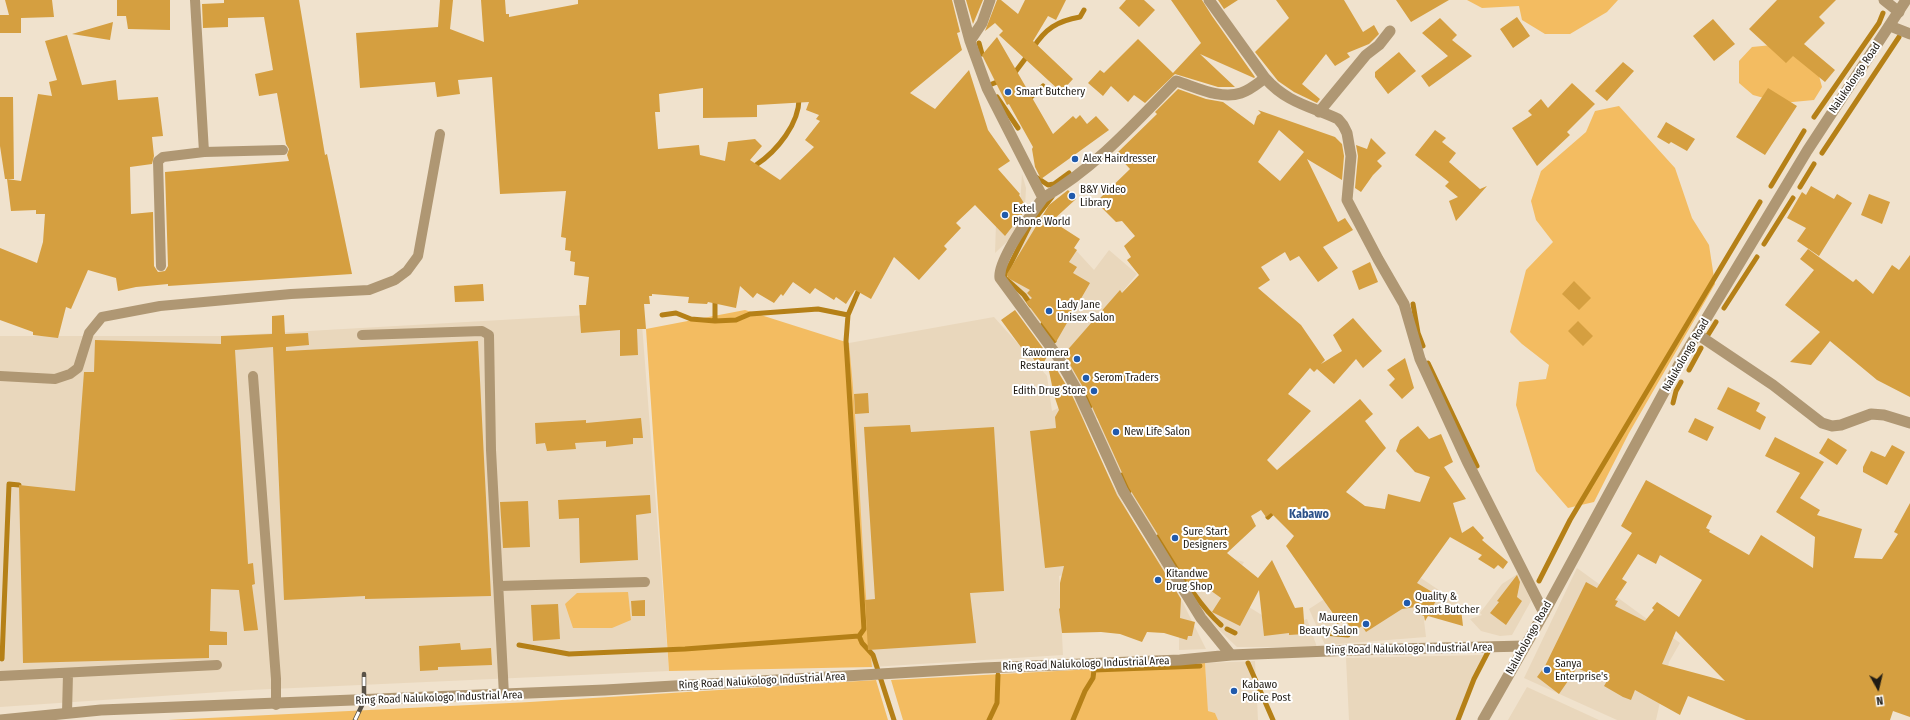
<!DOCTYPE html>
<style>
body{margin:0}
#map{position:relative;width:1910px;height:720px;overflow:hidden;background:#f0e2cd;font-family:"Fira Sans Condensed",sans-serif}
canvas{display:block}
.north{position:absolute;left:1858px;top:668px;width:40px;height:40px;-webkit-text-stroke:3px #fff;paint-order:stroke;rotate:172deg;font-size:11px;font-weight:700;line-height:16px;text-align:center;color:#201b14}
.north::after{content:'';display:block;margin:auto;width:14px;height:18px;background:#201b14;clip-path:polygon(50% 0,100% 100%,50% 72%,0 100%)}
</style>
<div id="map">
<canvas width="1910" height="720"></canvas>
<div class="north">N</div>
</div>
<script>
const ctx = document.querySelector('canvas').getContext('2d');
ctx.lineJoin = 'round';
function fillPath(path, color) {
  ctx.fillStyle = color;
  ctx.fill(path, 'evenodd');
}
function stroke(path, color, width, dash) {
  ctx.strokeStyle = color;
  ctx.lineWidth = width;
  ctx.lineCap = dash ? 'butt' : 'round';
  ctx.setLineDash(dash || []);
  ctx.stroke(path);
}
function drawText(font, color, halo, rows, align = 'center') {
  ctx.font = font + ' "Fira Sans Condensed",sans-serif';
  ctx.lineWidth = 4;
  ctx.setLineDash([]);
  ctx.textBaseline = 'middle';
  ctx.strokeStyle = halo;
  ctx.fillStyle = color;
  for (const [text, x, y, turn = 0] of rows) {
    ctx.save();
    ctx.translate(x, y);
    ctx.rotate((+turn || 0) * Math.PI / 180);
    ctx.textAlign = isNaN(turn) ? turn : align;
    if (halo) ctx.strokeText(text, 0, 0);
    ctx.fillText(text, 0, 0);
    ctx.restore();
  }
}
fillPath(new Path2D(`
 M1022 174 1026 188 1025 208 1019 222 1012 237 995 253 996 224 1019 221Z
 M1037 218 1050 222 1094 270 1109 250 1137 274 1123 291 1158 319 1159 451 1124 486 1095 426 1126 394 1093 421 1048 331 1002 278 1016 249Z
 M641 312 669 671 250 690 0 707V336H221Z
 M994 317 1047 376 1052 411 1077 399 1087 429 1108 475 1136 527 1171 579 1206 649 1179 650V627L1070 573 1059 576 1063 655 872 667 865 600 849 343Z
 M1148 466 1225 556 1244 562 1229 587 1249 607 1273 622 1287 625 1307 619 1317 647H1237L1216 627 1200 608 1126 491Z
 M1577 568 1680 643 1669 662 1656 720H1617L1524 678Z
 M1519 573 1531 601 1512 635 1500 636 1481 631 1470 619 1482 615 1480 613 1502 584Z
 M1421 578 1458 603 1423 612 1426 637 1325 645 1309 609 1326 598 1336 628Z
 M1483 655 1455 720H1349L1346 658Z
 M1255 661 1258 720H1218L1215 713 1208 711 1205 663Z
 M1527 687 1599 720H1508Z`), '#e9d7bc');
fillPath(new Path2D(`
 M1467 0H1618L1607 12 1570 34H1545L1522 20 1519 6 1482 8Z
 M1782 44 1815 61 1822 87 1814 100 1782 103 1753 95 1739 83V61L1752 47Z
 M1619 106 1675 168 1692 218 1709 245 1715 284 1629 433 1594 502 1568 508 1536 471 1516 405 1519 382 1546 379 1549 365 1522 344 1510 332 1526 270 1553 242 1536 220 1531 201 1541 171 1586 132 1595 111Z
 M745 310 849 343C860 451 861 559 872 667L669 671 646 329Z
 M628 592 631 620 612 628H573L565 604 577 593Z
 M1205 663 1208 711 1215 713 1218 720H903L891 680Z
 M876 680 888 720H168L530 702Z`), '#f3bc61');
stroke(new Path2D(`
 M979 43 982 54
 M1033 48C1045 29 1057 21 1080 17L1084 10
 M1013 75 1028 55
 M992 84 1002 80
 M997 97 1018 128
 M1028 100 1043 86
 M1814 117 1879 23 1883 13
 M1822 153 1899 37
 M756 165C777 151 800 123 799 97
 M1036 177 1048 185 1054 184 1069 173
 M1771 186 1804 131
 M1800 187 1814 164
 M1034 220 1052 197
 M1029 227 1004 277 1024 295 1031 305
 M1764 244 1793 198
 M715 298V321L736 320 750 314 818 309 848 315
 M1413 304 1418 333 1423 346
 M1724 308 1757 257
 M662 315 676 313 691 319 715 321
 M1043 324 1054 341
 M1708 335 1716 322
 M1428 363 1477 466
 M1689 370 1701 348
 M1088 385 1084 388 1090 406
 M1673 403 1676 391 1681 382
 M1122 475 1129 491
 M1268 517 1276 509
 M1158 537C1176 565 1196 603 1221 625
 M1539 581 1570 520 1760 202
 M1227 629 1235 633
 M1324 633 1348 635
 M859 636 864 629 846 341 848 315 860 287
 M519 645 569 654 685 649 859 636 862 643 873 655 894 720
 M2 659 9 484 19 485
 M1248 663 1273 720
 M989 720 997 703 998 675
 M1073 720 1085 691 1093 678 1094 670 1200 666
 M1458 720 1474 679 1489 650`), '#b58017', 5);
fillPath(new Path2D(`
 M5 0H52L54 17 21 18V33H0V15H9Z
 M117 0H170V30L128 29 126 16H117Z
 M224 0H299L325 155 327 154 352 274 168 286V284L136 287 118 291 116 278 88 270 71 309 66 307 58 338 33 335V332L0 320V248L37 263 43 242 45 214H36V210L11 211 7 179 21 181 38 94 52 96 49 82 57 80 45 41 67 35 82 85 116 80 118 100 158 97 163 136 152 137 154 156 152 164 130 167 131 214 153 212 154 266 158 272 165 271 168 266 165 172 289 161 287 155 289 149 286 144 277 93 259 96 255 74 273 70 264 17 228 18V27L203 28 202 4 224 3Z
 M440 0H453L450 29 484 42 481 0H505L506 14H509V17L578 4V0H952L960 32 957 33 962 50 910 93 935 109 969 70 988 130 1010 161 998 169 1020 194 1019 195 1027 208 1005 236 975 205 956 223 961 228 944 246 947 249 919 280 894 257 871 299 855 290 846 304 836 297 834 300 815 288 810 294 793 282 783 296 781 294 774 303 757 293 753 298 740 286 736 308 708 302 707 304 688 303 689 297 652 294V296H649L650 304H644L646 329H637L638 355 620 356V330L581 333 579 305H586L589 277 574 275 575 262 570 261 571 251 565 250 566 238 561 237 566 191 500 194 492 77 458 80 460 94 437 97 435 82 360 88 356 33 438 27ZM703 88V118L757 117V105L809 102 806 110 819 115 816 119 820 121 805 140 814 147 780 180 750 160 762 146 755 139 728 142 725 161 700 155 699 145 658 149 655 112H660L659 94Z
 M966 0H983L973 24Z
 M997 0H1001L1018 14 1025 0H1066L1056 20 1048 16 1033 41 1073 79 1061 92 999 35 1003 31 995 23 985 31Z
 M1126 0H1144L1155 10 1139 27 1119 8Z
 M1171 0H1202L1212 16 1255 77 1254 78 1200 54 1235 87H1218L1175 74 1145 103 1134 95 1128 102 1111 86 1103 96 1088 83 1100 70 1104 73 1138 39 1173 73 1201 43Z
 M1218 0H1238L1224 9Z
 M1276 0H1344L1363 32 1374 25 1379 34 1369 44 1347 53 1350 57 1335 66 1326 54 1302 84 1320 99 1317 103 1294 92 1278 81 1255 52 1289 18Z
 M1396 0H1449L1411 22Z
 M1777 0H1836L1819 17 1825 23 1804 44 1835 70 1825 82 1793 56 1786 63 1749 29Z
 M1517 17 1530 36 1513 48 1500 29Z
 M1440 18 1457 35 1452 40 1472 56 1429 87 1421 76 1448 56 1422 33Z
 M1713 19 1735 44 1714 61 1693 36Z
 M113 22 110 40 72 34Z
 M997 37 1053 134 1073 116 1076 119 1080 115 1087 124 1096 116 1109 130 1041 179 1035 167 1032 149 1033 147 1009 104 1007 105 982 55Z
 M1399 52 1416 71 1388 94 1375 77V72Z
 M1623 62 1634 71 1607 101 1595 91Z
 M1572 83 1595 104 1567 132 1570 135 1537 166 1512 128 1532 115 1528 111 1541 99 1548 108Z
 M1768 88 1797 106 1765 155 1736 137Z
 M1178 89 1206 99 1223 102 1254 125 1257 116 1261 113 1258 110 1335 137 1342 144 1344 156 1342 180 1307 159 1338 222 1345 218 1353 230 1323 247 1338 268 1318 282 1299 256 1290 261 1285 252 1261 267 1270 280 1258 288 1301 325 1325 360 1321 364 1342 351 1333 335 1353 318 1382 351 1363 368 1356 359 1334 384 1317 369 1314 372 1310 368 1288 394 1311 411 1267 460 1277 470 1360 399 1373 414 1365 421 1386 448 1346 492 1365 506 1385 509 1388 494 1420 502 1430 477 1415 472 1396 451 1400 440 1418 426 1429 439 1441 434 1453 462 1444 467 1466 499 1453 503 1462 533 1473 526 1484 538 1482 540 1508 562 1503 569 1498 565 1494 569 1478 559 1482 555 1450 537 1417 583 1439 596 1430 611 1461 609 1463 626 1428 616 1425 621 1424 616 1419 614V612H1424L1423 606 1402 609 1366 632 1362 626 1353 632 1346 621 1337 624 1334 615 1286 546 1294 536 1271 513 1266 517 1261 510 1251 516 1256 526 1227 553 1258 578 1272 560 1295 608 1303 607 1305 634 1289 635V633L1264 636 1259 590 1240 626 1212 612 1221 598 1203 585 1193 591 1129 488 1084 389 1064 354 1120 290 1122 293 1139 275 1127 260 1131 257 1124 246 1135 236 1122 221 1116 222 1096 202 1130 169 1116 154 1157 114 1155 112ZM1279 130 1304 152 1280 181 1258 162Z
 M0 97H13L14 179H5L0 146Z
 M1666 122 1695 139 1687 151 1671 142 1669 144 1657 137Z
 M1435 130 1446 138 1442 142 1456 153 1449 162 1480 189 1487 186 1456 221 1449 201 1458 197 1445 186 1449 182 1415 155Z
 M1371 138 1386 153 1377 161 1382 166 1373 175 1361 192 1355 188 1358 156 1356 145 1367 149Z
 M1811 186 1834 199 1837 194 1852 203 1819 256 1797 241 1806 228 1787 218 1802 192 1806 195Z
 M1068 190 1076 199 1052 221 1080 239 1074 248 1077 250 1069 262 1077 267 1073 273 1090 283 1056 342 1026 302 1032 298 1027 293 1030 290 1008 278 1007 274 1049 205Z
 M1869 194 1890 202 1882 224 1861 215Z
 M1808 249 1853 282 1856 279 1873 294 1892 265 1899 270 1910 255V397L1877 380 1830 341 1811 365 1790 362 1820 332 1785 305 1814 270 1800 259Z
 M1370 262 1378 282 1359 290 1352 271Z
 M1574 281 1591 298 1579 310 1562 294Z
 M483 284 484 301 455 302 454 286Z
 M1015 310 1048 355 1040 369 1029 352 1026 354 1001 320Z
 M284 315 285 334 308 333 309 345 286 347V351L478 341 491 596 365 599V596L284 600 273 347 235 350 248 564 253 563 255 584 252 585 258 630 244 631 239 590 211 589 210 631 227 632V645H209V658L23 663 19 485 75 491 84 372H94L95 340 221 344V336L272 334V316Z
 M1578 321 1593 336 1583 346 1568 331Z
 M1405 358 1414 388 1402 399 1389 385 1395 379 1387 370Z
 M1054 365 1072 395 1117 495 1181 599 1180 618 1195 622 1192 636H1188L1187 640 1164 633 1147 632 1142 642 1120 634 1101 632 1062 633 1059 609 1060 608V583L1064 566 1045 568 1030 431 1056 428 1055 417 1059 410 1054 395 1049 371Z
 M1728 387 1760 403 1756 411 1766 417 1760 430 1717 409Z
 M868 393 869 413 855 414 854 394Z
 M641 418 643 438H633V444L606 447V441L575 443 576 449 547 451 545 443 536 444 535 423 586 420V423Z
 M1695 418 1714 427 1707 441 1688 432Z
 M910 425 911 432 994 427 1004 591 970 593 976 643 868 650 865 600 875 599 864 427Z
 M1775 437 1824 462 1800 498 1820 510 1817 515 1862 529 1854 558 1882 559 1898 534 1894 532 1910 503V717L1893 711 1890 720H1746L1688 696 1680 715 1635 690 1631 700 1623 697 1604 686 1607 681 1577 668 1559 694 1537 677 1545 666 1586 582 1597 588 1632 533 1621 526 1646 480 1712 516 1706 528 1710 530 1709 532 1749 555 1761 535 1813 568 1815 537 1776 512 1800 473 1765 456ZM1638 554 1656 564 1660 555 1702 580 1679 617 1657 602 1652 608 1654 610 1645 621 1615 606 1618 601 1615 600 1627 582 1622 579ZM1676 631 1725 681 1662 664Z
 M1828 438 1847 450 1837 465 1819 453Z
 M1892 445 1905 452 1887 485 1863 472V467L1871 451 1885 457Z
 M650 495 651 513 636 515 638 560 580 563 579 518 559 519 558 500Z
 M528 501 530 547 503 548 500 502Z
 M1517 575 1520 582 1517 597 1522 601 1506 625 1490 613 1499 602 1497 601Z
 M645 600V616H632L631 601Z
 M558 604 560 639 533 641 531 605Z
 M460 643 461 650 491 648 492 665 438 667V670L420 671 419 646Z`), '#d59f40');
stroke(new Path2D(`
 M195 0 204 152
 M161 266 158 161 163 157 204 152 283 150
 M362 335 482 331 489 335 491 450 504 695
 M0 376 55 379 70 374 78 368 89 333 102 317 160 306 291 294 369 290 395 280 407 271 418 256 440 134
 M253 376 276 679V705
 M499 586 645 582
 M0 676 217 665
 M67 713 68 674`), '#af9773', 10);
stroke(new Path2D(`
 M959 0 970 41 987 88 1043 198C1032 213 997 261 1000 278L1058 357 1078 392 1123 491 1201 618 1231 655
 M1209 0 1265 78
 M1884 0 1899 12
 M1890 26 1910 34
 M970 41 982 23 990 0
 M1319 112 1366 55 1379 45 1390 31
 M1043 198C1095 168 1135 123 1176 81 1196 87 1220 100 1241 93 1250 90 1257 84 1265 78 1287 103 1310 106 1338 119L1343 125 1347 133 1351 156 1347 200 1378 259 1404 304 1420 359 1467 461 1544 613
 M1697 334 1773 385 1822 423 1832 426 1841 425 1871 414 1884 415 1910 423
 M0 720 101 710 605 690 983 668 1180 660 1231 655 1353 650 1525 646`), '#af9773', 11);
stroke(new Path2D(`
 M1483 720 1544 613 1682 359 1807 151 1906 0`), '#af9773', 11);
const rail = new Path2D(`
 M355 720 364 701V674`);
stroke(rail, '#595247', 4.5);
stroke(rail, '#fff', 3, [9]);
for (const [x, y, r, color] of [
 [1008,92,4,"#205aac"],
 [1075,159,4,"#205aac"],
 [1072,196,4,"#205aac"],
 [1005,215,4,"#205aac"],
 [1049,311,4,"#205aac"],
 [1077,359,4,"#205aac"],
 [1086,378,4,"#205aac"],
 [1094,391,4,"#205aac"],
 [1116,432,4,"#205aac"],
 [1175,538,4,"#205aac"],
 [1158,580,4,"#205aac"],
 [1407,603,4,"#205aac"],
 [1366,624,4,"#205aac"],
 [1547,670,4,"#205aac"],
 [1234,691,4,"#205aac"]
]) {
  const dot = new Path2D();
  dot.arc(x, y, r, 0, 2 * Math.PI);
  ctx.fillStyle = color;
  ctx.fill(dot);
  stroke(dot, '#fff', 1.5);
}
drawText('11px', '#201b14', '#fff', [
 ["Nalukolongo Road",1855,78,-56],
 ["Nalukolongo Road",1686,355,-60],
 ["Nalukolongo Road",1529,638,-61],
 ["Ring Road Nalukologo Industrial Area",1409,649,-1],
 ["Ring Road Nalukologo Industrial Area",1086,664,-2],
 ["Ring Road Nalukologo Industrial Area",762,681,-3],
 ["Ring Road Nalukologo Industrial Area",439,698,-2]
]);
drawText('11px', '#201b14', '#fff', [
 ["Smart Butchery",1016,92],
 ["Alex Hairdresser",1083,159],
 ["B&Y Video",1080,190],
 ["Library",1080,203],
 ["Extel",1013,209],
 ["Phone World",1013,222],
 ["Lady Jane",1057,305],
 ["Unisex Salon",1057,318],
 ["Kawomera",1069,353,"right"],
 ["Restaurant",1069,366,"right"],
 ["Serom Traders",1094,378],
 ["Edith Drug Store",1086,391,"right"],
 ["New Life Salon",1124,432],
 ["Sure Start",1183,532],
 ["Designers",1183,545],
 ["Kitandwe",1166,574],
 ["Drug Shop",1166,587],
 ["Quality &",1415,597],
 ["Smart Butcher",1415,610],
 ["Maureen",1358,618,"right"],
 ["Beauty Salon",1358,631,"right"],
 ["Sanya",1555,664],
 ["Enterprise's",1555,677],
 ["Kabawo",1242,685],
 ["Police Post",1242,698]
], 'left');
drawText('bold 12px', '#2c5188', '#fff', [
 ["Kabawo",1309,515]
]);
</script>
